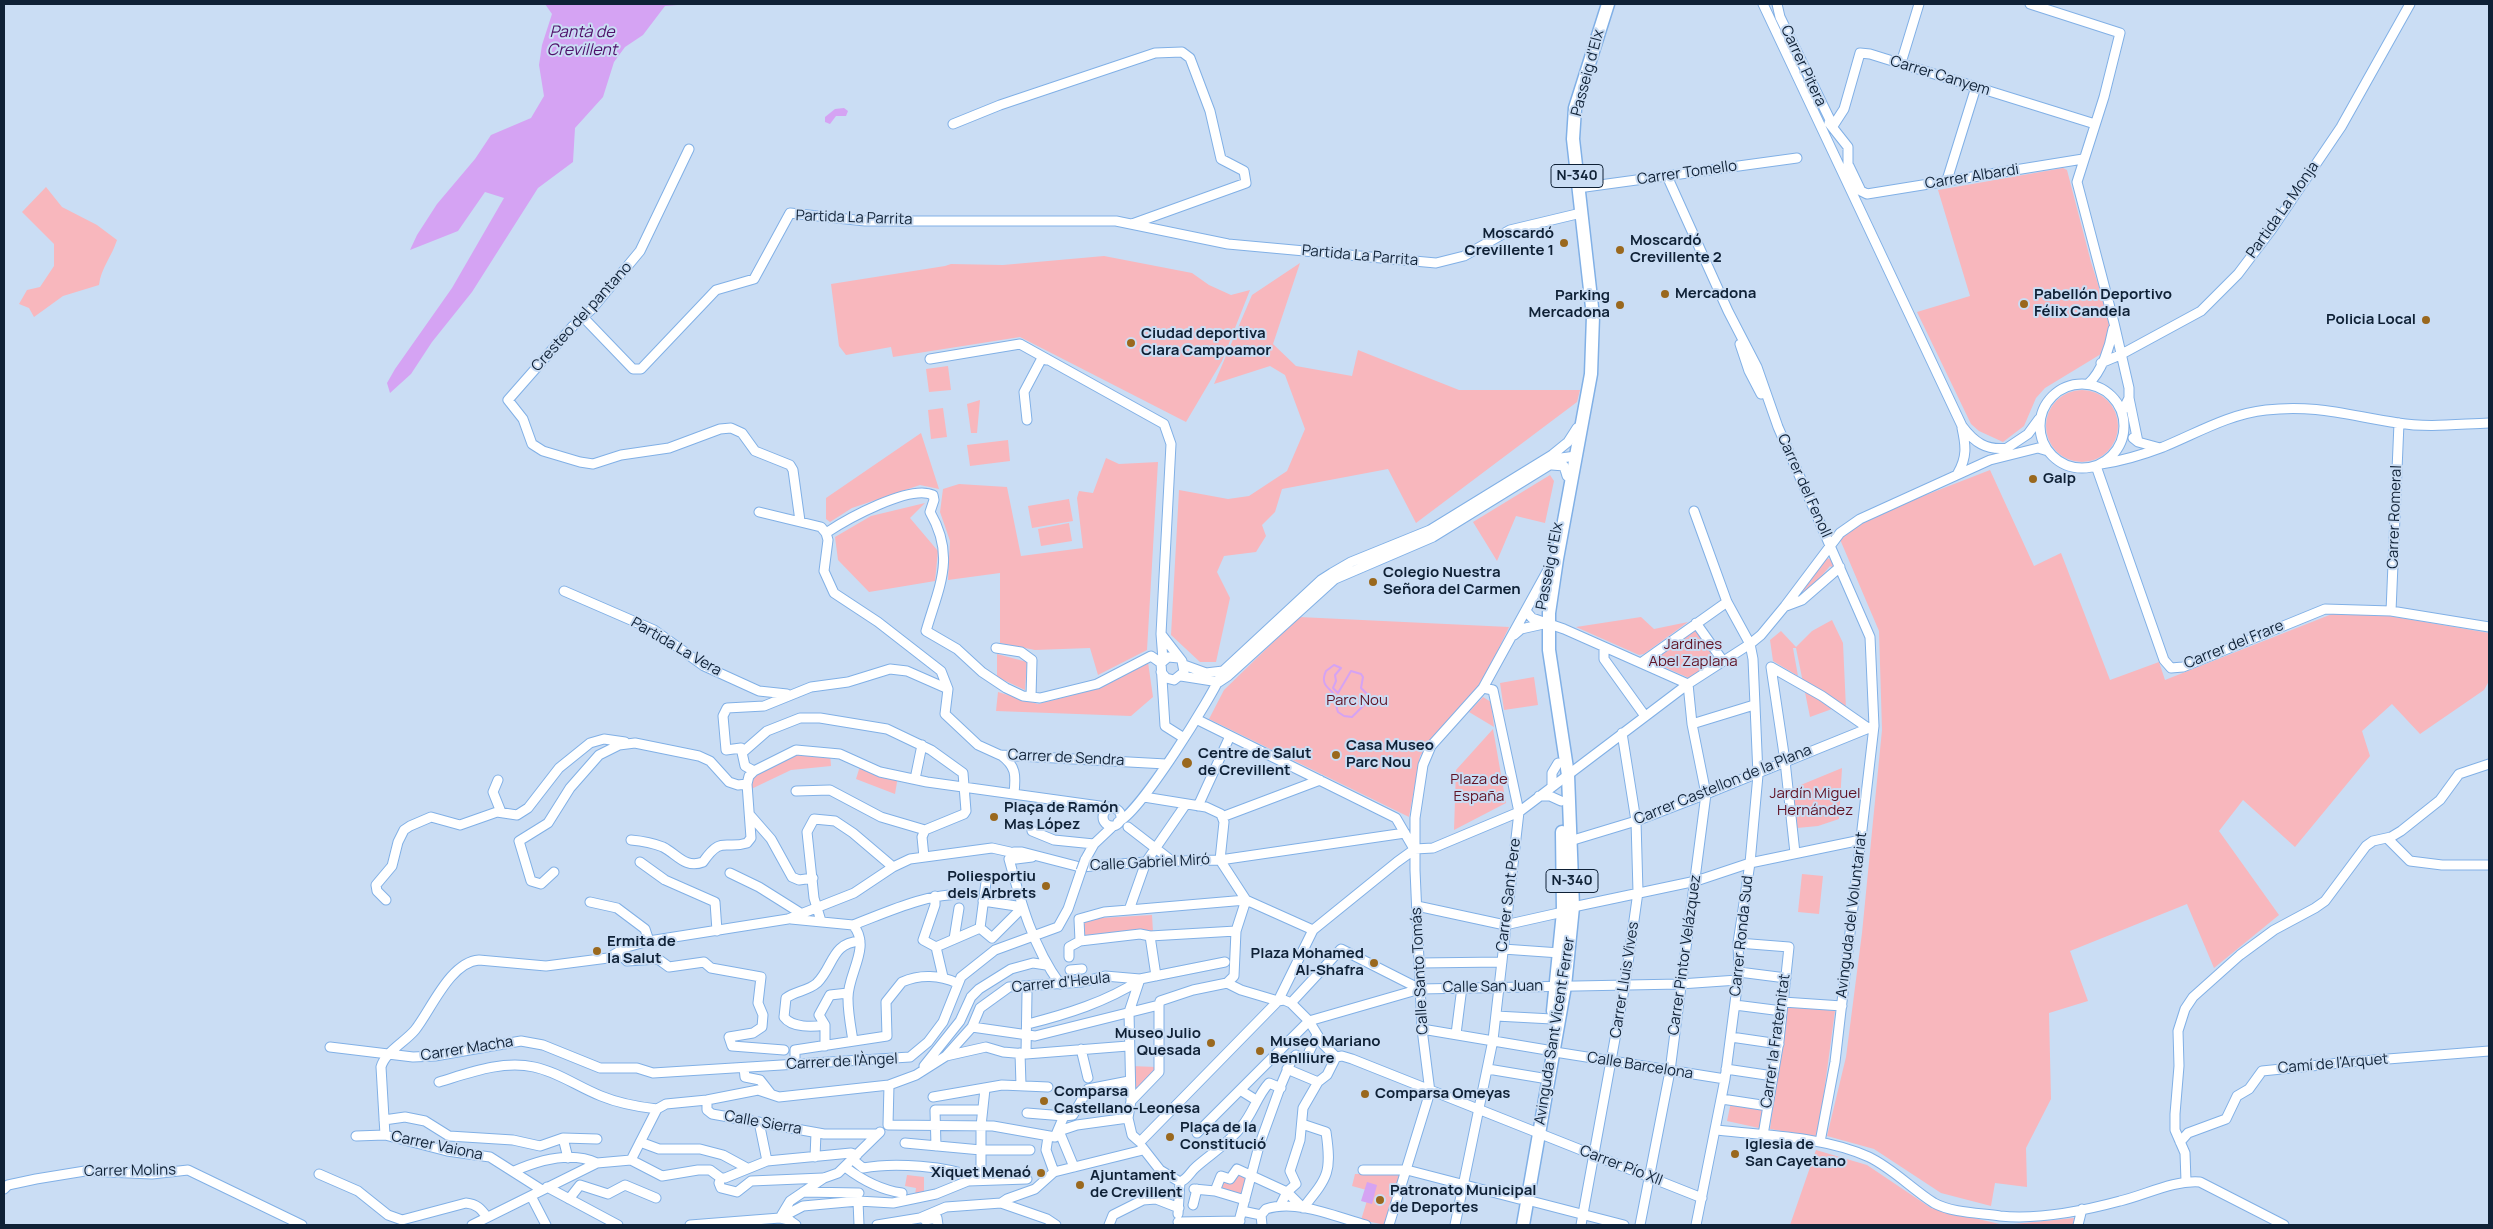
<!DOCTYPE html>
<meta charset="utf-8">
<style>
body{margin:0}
#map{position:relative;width:2493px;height:1229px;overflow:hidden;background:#caddf4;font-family:Manrope,sans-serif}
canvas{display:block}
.frame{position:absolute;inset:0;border:5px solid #0f2136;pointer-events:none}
</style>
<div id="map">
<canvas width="2493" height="1229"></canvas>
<div class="frame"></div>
</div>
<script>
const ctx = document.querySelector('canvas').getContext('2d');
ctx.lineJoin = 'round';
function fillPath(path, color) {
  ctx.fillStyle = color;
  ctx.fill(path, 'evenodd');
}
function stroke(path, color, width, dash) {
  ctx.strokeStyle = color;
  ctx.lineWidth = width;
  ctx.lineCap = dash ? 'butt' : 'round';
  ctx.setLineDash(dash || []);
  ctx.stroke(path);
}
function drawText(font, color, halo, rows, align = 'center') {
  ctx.font = font + ' Manrope,sans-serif';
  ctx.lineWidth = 4;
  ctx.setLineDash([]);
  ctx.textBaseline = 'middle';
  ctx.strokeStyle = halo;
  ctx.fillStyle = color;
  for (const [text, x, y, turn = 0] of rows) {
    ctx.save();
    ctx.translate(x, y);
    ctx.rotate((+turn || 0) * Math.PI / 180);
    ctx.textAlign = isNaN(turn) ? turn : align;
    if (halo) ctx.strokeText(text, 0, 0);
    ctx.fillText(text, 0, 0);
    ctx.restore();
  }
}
fillPath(new Path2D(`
 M2063 168 2067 170 2091 262 2111 325 2107 343 2101 354 2045 388 2036 398 2024 426 2003 442 1979 431 1971 424 1917 312 1970 296 1938 190Z
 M46 187 62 207 97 225 117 240C112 256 101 268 99 285L63 296 34 317 29 308 19 304 27 290 40 287 54 266V244L22 212Z
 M1104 256 1192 273 1209 285 1231 295 1250 290 1222 361 1186 422 1020 337 893 357 891 347 846 355 839 346 831 284 945 266 951 264 1003 265Z
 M1300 263 1273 344 1296 366 1352 376 1358 350 1459 390H1580L1577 402 1416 523 1388 469 1282 489 1275 512 1262 525 1266 536 1256 552 1224 556 1217 572 1230 598 1216 662H1200L1171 635 1179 490 1228 499 1249 496 1287 471 1305 429 1285 375 1270 366 1214 384 1252 295Z
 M948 366 951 390 929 392 926 369Z
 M2046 426a36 36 0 1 1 72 0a36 36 0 1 1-72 0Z
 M980 400 977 433H971L967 404Z
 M943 408 947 437 931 439 928 410Z
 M921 433 939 489 920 485 852 508 830 522 826 519V498Z
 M1008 440 1010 461 970 466 967 445Z
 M1106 458 1119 464 1158 462 1147 650 1098 675 1090 648 1035 650 1000 643V573L948 580 950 541 940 512 943 489 959 484 1007 487 1021 556 1083 548 1077 498 1079 491 1093 493Z
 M1990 470 2034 566 2061 553 2110 680 2159 662 2165 680 2332 614H2378L2489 633V681L2484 690 2420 734 2392 704 2362 731 2370 756 2295 847 2243 800 2219 831 2279 915 2214 968 2187 904 2070 951 2088 1001 2049 1013 2051 1099 2026 1148 2027 1187 1995 1183 1991 1206 1941 1193 1874 1149 1827 1136 1846 1057 1862 933 1882 730 1879 631 1836 530Z
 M1550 475 1554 481 1545 523 1516 516 1497 561 1473 522Z
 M1069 499 1073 521 1032 528 1028 506Z
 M925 503 910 518 938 551 935 581 869 592 838 560 835 537 871 516Z
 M1069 523 1072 541 1041 546 1038 529Z
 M1826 558 1833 560V568L1830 566 1814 585 1798 595Z
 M1299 617 1509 627 1481 686 1420 756 1409 817 1209 719 1224 690Z
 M1641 617 1654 629 1688 622 1644 654 1639 655 1576 627Z
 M1832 620 1843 643 1846 709H1832L1810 717 1796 648H1793L1798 676 1773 661 1770 640 1781 631 1796 647 1812 631Z
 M1697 629 1719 658 1689 678 1655 663 1656 658Z
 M997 654 1027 662 1025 690 997 677Z
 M1148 662 1153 697 1131 716 996 711 998 692 1038 704 1100 688Z
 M1534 677 1538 705 1504 710 1500 683Z
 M1483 697 1491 702 1494 727 1469 712Z
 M1493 729 1506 803 1454 830 1456 770Z
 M796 750 830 753 831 766 791 770 747 791 749 776Z
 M861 763 898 776 895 794 856 779Z
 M1842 768 1839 819 1818 826 1797 828 1791 789Z
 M1802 874 1823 876 1819 914 1798 912Z
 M1152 915 1153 932 1084 936 1083 919Z
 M1786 1006 1835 1011 1818 1137 1770 1129Z
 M1131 1066 1156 1067V1070L1131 1096Z
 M1731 1102 1763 1109 1759 1128 1727 1121Z
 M1816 1150 1867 1165 1931 1208 2004 1225 2074 1218 2073 1225H1790Z
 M1238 1171 1250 1177 1244 1198 1217 1190 1222 1178Z
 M1397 1173 1400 1176 1386 1225 1361 1220 1370 1191 1352 1186 1355 1174Z
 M907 1175 924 1177V1195H915L916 1188 905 1186Z`), '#f8b7bd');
fillPath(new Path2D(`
 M545 4H690L665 6 643 35 625 47 614 62 603 97 575 128 573 162 538 188 472 292 432 342 411 374 390 393 387 383 395 369 452 288 504 198 485 192 458 231 410 250 417 235 437 204 475 159 491 135 531 118 544 96 539 65 542 45 552 14Z
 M844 108 848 111 846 116H836L830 124 825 122V117L835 109Z
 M1367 1182 1377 1185 1372 1204 1361 1201Z`), '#d5a3f3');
stroke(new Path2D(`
 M1334 665 1341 668 1335 675 1336 681 1333 688 1338 693 1351 671 1361 674 1363 677 1361 688 1368 695 1365 704 1352 717 1344 716 1338 712C1335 706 1337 701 1335 696 1331 688 1319 686 1326 671Z`), '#d5a3f3', 2);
const minor = new Path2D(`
 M1763 4 1962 426C1974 442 1986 451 2008 448
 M1777 4 1780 17 1833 126 1844 109 1860 53 1870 54 2095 124
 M2030 4 2120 33 2104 97 2077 182 2114 323 2129 388V398L2122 412
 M1901 63 1919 4
 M1829 123 1848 147V171
 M953 124 1000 105 1155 53 1182 52 1190 58 1210 111 1221 159 1244 171 1246 183 1132 224
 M689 149 640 251 591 310 573 326 508 400 523 419 532 444 543 451 580 462 593 464 621 455 669 448 720 429 731 428 742 433 755 451 790 465 793 470 800 521
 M1849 166 1861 191 1867 194 2083 159
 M1667 176 1728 311 1757 367 1778 427 1870 637 1874 726 1835 1062 1820 1142
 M1947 180 1976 87
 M1578 188 1797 158
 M582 316 633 369H641L716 290 754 279 790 213 865 221H1116L1228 244 1436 263 1464 256 1510 230 1581 213
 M1740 344 1749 371 1761 394
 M930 359 1020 344 1164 424 1171 444 1161 634 1163 660
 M2101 363 2120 355 2201 311 2238 274 2272 229 2341 127 2410 4
 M2040 426a42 42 0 1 1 84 0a42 42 0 1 1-84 0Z
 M2088 384C2102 372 2110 346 2113 329
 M2129 398 2138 442
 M1027 420 1024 392 1042 358 1046 360
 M2133 438 2138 442 2160 448
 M2004 450 2028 434 2039 419
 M2101 464C2122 461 2142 455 2163 447 2197 433 2229 414 2266 410 2316 404 2350 416 2398 423 2428 428 2459 424 2489 423
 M1552 465 1564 466 1567 476
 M2096 466 2164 660 2171 668 2183 667 2325 609 2391 611 2489 627
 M1958 473C1967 457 1966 446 1962 428
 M1694 511 1727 602 1750 644 1753 659 1758 775 1750 863 1738 943 1739 972 1725 1079 1696 1225
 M759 512 821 527 826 533 828 540 824 571 834 593 878 622 941 671 948 689 945 714 978 745 1000 755 1166 764
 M826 533C847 519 910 484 933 495L934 500 930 512C956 557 939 586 926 631L957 649 982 672 1006 688 1023 696 1040 698 1097 684 1151 656 1161 663
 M564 591 654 630 704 666 759 691 787 694
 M1786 606 1802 600 1840 567
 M1526 611 1532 618 1564 629 1688 684
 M2391 611 2399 423
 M1696 623 1723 661
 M1514 635 1521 629 1548 623
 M1604 647V659L1645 716
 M996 648 1021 652 1032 660 1031 697
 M1179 658 1168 657 1161 663 1165 726 1184 738
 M1641 663 1727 602
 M1184 665 1206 673 1223 671
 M1161 672 1166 678 1174 680 1184 672 1182 661 1161 634
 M1181 676 1219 682 1228 676 1335 579 1433 537 1561 458 1576 456
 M1196 719 1396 818 1414 849
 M1692 724 1754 705
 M743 752 767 731 800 718H820L887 729 931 750 963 773 966 811 964 814 925 830 922 837 924 857
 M1001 755C1016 766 1016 775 1014 793
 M754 771 745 766 741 748 726 750 723 716 727 708 764 706 811 687 848 682 890 669 907 671 948 689
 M915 779 922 745
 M498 780 493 792 501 812
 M1552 787V773L1558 763
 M796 791 830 790 881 817 925 830
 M1539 796H1550L1561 801
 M1144 797 1206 807 1221 814 1224 822 1220 860
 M1198 806 1230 736
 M1103 817a9 9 0 1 1 18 0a9 9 0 1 1-18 0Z
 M750 815 771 839 792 877 799 880 813 878
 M1222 817 1320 780
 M1118 822C1140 813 1212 697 1223 671L1321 580 1332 573 1351 562 1430 530 1552 455 1568 442 1577 428
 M1128 827 1172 861
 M1032 831 1054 840 1094 844
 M2387 838 2410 861 2442 865H2489
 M631 840C642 841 653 843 663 847 677 854 685 869 703 862 722 835 724 850 747 843L751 838 747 784 749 776 754 771 796 750 840 754 880 772 927 782 1114 808
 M1570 841 1636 821 1706 794 1874 726
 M1014 852H1022L1080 867 1146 862 1220 860 1405 833
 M1795 853 1785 761 1771 667 1822 696 1868 728
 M1009 859C1021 903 1033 947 1060 984
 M1016 859 1032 857
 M1085 860 1094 844 1112 827
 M1220 860 1246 900
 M640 862 665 880 715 902 717 931
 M554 872 541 884 531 881 519 841 548 823 570 788 599 755 619 745 635 743 699 756 710 761 729 782 738 785 747 784
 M730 873 759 887 802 914
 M986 882 980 928 992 938 1023 907
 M935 896V905L923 940 936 947 943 977
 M386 900 377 891 376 885 392 866 398 842 404 830 410 826 431 817 460 825 497 812 517 815 528 808 559 768 590 743 604 739 625 742
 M983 901 1023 907
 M590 902 617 908 645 929 649 941
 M1417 906 1505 925 1563 912
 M1573 907 1696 881 1750 863 1861 840
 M1129 910 1146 862 1186 804
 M791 919 853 925C872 947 847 974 848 999 848 1013 851 1028 853 1041
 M821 921 814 898 807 832 814 819 835 821 853 833 893 867
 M853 925C890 911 925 894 964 894
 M1150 936 1156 976
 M954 939 959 908
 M1080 941 1140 934 1150 936 1236 931
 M1738 943 1789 947 1779 1041 1763 1135
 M936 947 980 928
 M1503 949 1560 953
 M619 953 627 961 658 959 669 967 704 962 711 968 761 977 758 1003 763 1015 762 1027 753 1033 729 1037 732 1046 784 1050
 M1069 957V947L1080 941 1079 919 1104 912 1129 910 1246 900 1313 930
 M1419 963 1502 962
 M1070 970 1082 969
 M1739 972 1786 978
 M1140 979 1129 1012 1131 1101 1128 1118 1132 1135 1140 1142
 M1227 983 1234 976 1236 931 1246 900
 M1783 1002 1842 1006
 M1291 1003 1341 949 1420 989
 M1735 1005 1782 1011
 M1496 1016 1552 1019
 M1028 1024C1067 1014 1106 1002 1140 980
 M825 1025C813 1027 792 1028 784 1017L786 998C795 991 808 991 817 983 834 966 831 943 860 941
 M972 1027 980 1008 1009 987 1082 982 1105 976 1140 979 1225 962
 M1422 1029 1547 1050
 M1456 1034 1462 987
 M1731 1037 1779 1044
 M825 1046V1025L819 1015 830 995 848 993
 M330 1047 413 1057 435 1056 521 1041 543 1045 600 1068H637L653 1073 910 1057 928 1042 943 1022 961 977 995 950 1058 927 1068 909 1081 871
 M1081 1049 1088 1078
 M1309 1052 1317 1035
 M1555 1052 1725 1079
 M1020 1053 1021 1085
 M1026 1054 1027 993
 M946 1056 986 1047 1003 1052 1026 1054 1128 1046
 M1336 1057 1342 1056 1352 1059 1702 1198
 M795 1064V1050L887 1036 886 1002 902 982C920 974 940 975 957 983
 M924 1066 960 1021 971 997 979 989 1011 969 1033 963 1046 965
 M744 1068 745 1077 760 1080 771 1094
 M1287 1069 1318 1082 1327 1075 1336 1057
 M1488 1069 1542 1078
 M1726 1069 1773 1076
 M439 1082C469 1073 502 1060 534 1067 558 1072 578 1087 601 1096 618 1103 639 1107 657 1109L666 1104 707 1100 758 1090 779 1097 889 1085 916 1075 946 1056 972 1027 1035 1036 1159 1005 1160 1001 1193 990 1227 983 1241 990 1278 1001 1284 1000 1291 1003 1309 1021 1323 1044 1336 1057
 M1240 1090 1256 1100
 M933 1097 1002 1085 1048 1087
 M1722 1099 1768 1106
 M707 1100V1110L712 1114 824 1134H878
 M1131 1101 1159 1072V1005
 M1027 1113 1064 1116
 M384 1120 405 1117 425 1121 449 1136 513 1140 540 1146 563 1138 597 1139
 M759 1122 767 1161
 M888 1125 993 1126 1055 1137 1064 1116 1073 1115 1088 1089 1129 1081
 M888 1125 889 1085
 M1717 1130C1766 1136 1823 1136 1869 1157 1892 1168 1912 1189 1934 1203 1952 1213 1980 1213 2000 1216 2039 1220 2083 1211 2120 1201 2146 1195 2173 1180 2200 1182L2284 1225
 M1059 1131 1077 1125 1128 1118
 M1059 1131 1074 1167
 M1197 1133 1309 1021 1420 989 1680 984 1738 980
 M385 1135 381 1067C385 1052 405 1042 415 1030 431 1010 450 962 479 960L546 966 608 958 627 947 649 941 788 919 854 893 893 867 910 859 992 848 1010 852
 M356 1136 385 1135 447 1151 490 1157 542 1190
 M1048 1137 1046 1150 1054 1172
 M563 1138 568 1158
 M640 1142 659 1149H700L723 1155 747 1168
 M1140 1142 1278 1001 1313 930 1397 862 1415 849 1433 848 1519 812 1688 684 1750 644 1761 635 1785 606 1840 533 1860 519 1990 460 2038 448 2048 451
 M2180 1142 2188 1133 2226 1119 2237 1096 2249 1089 2262 1071 2350 1062 2489 1051
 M905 1143 981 1150H1030
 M936 1146 935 1110H978
 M1142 1147 1160 1170 1180 1182
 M815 1157 816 1133
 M852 1159 863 1168C894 1162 947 1166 977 1178
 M631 1160 662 1176 698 1170H710L721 1178H725L767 1161 851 1153 857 1155
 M845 1167C862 1180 881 1190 902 1193
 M1363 1170H1407L1519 1199
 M514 1171C539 1160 572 1151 597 1163
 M319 1174 358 1191 388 1215 402 1220 466 1203C477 1204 481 1209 487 1217
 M721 1178 719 1183 721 1188 737 1192 751 1181 823 1178
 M981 1180V1126L985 1089
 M2186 1181 2185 1153 2175 1130V1114L2179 1066 2178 1031 2185 1009 2193 997 2240 955 2274 930 2315 908 2325 901 2366 846 2373 841 2391 837 2401 831 2440 800 2459 774 2489 764
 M1180 1182C1188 1179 1190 1172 1196 1167 1212 1153 1229 1143 1242 1126 1253 1113 1257 1096 1269 1083L1281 1088
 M547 1187 618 1225
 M4 1189 8 1185 36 1179 85 1171 152 1174 188 1170 302 1225
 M1194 1189 1215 1191 1245 1200
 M1215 1191 1221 1176 1230 1179 1237 1169 1287 1192 1303 1208C1328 1177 1332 1173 1326 1132L1302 1124
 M803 1192 859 1193
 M531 1196 546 1225
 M569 1199 580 1185 608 1194 625 1185 656 1198
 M1527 1200 1624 1225
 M858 1201 859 1225
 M1001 1203 1007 1199 1035 1189 1054 1172 1143 1150
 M1193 1205 1197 1189
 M1280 1206 1287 1192 1296 1184 1290 1171 1300 1140 1303 1108 1318 1082
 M1242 1211 1261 1215
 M1178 1214 1180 1182
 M781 1216 790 1201 824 1178 838 1173 880 1132
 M780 1218 803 1206 858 1201 893 1203 936 1194 968 1181 1027 1179
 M925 1220 937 1218 938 1225
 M1178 1222 1240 1221
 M472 1225 597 1163 631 1160 657 1109
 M690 1225 780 1218 789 1220 796 1225
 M877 1225 920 1218 946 1207 1001 1203 1047 1219 1056 1225
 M1109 1225 1113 1215 1143 1200 1156 1199 1179 1208
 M1238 1225 1259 1146 1281 1085 1292 1059 1296 1055
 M1262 1225 1261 1215 1266 1209C1297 1199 1336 1217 1366 1225
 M1389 1225 1430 1092 1422 1029 1415 870V818L1423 765 1431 746 1483 688 1549 568
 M1455 1225 1493 1040 1519 812 1493 690 1483 688
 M1581 1225 1625 984 1638 892 1636 821 1622 733
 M1640 1225 1670 1071 1706 794 1692 724 1688 684
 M2078 1225 2082 1209`);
const highway = new Path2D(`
 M1553 1011 1563 912 1562 832
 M1523 1225 1565 986 1573 907 1568 775 1549 650V613L1557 559 1591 374 1593 316 1573 139 1575 108 1608 4`);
stroke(minor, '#81b0e6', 11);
stroke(highway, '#81b0e6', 15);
stroke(minor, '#fff', 9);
stroke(highway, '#fff', 12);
const minorBridge = new Path2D(`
 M1081 871 1085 860`);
stroke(minorBridge, '#81b0e6', 11, []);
stroke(minorBridge, '#fff', 9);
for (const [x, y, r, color] of [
 [1564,243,5,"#9a681d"],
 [1620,250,5,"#9a681d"],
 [1665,294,5,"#9a681d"],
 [2024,304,5,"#9a681d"],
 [1620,305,5,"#9a681d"],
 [2426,320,5,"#9a681d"],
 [1131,343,5,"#9a681d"],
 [2033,479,5,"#9a681d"],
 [1373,582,5,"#9a681d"],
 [1336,755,5,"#9a681d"],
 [1187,763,6,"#9a681d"],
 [994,817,5,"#9a681d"],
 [1046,886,5,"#9a681d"],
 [597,951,5,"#9a681d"],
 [1374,963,5,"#9a681d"],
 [1211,1043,5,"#9a681d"],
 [1260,1051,5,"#9a681d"],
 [1365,1094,5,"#9a681d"],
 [1044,1101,5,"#9a681d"],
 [1170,1137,5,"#9a681d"],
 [1735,1154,5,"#9a681d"],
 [1041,1173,5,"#9a681d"],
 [1080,1185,5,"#9a681d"],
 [1380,1200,5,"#9a681d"]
]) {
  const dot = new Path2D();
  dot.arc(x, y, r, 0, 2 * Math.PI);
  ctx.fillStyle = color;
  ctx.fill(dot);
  stroke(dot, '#caddf4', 2);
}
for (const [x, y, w] of [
 [1577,176,52],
 [1572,881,52]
]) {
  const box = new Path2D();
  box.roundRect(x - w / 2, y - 11.5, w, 23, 4);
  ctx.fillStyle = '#caddf4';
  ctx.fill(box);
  stroke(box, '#0f2136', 1);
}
drawText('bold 14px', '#0f2136', null, [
 ["N-340",1577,176],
 ["N-340",1572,881]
]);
drawText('15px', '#0f2136', '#caddf4', [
 ["Carrer Pitera",1803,66,65],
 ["Passeig d'Elx",1588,73,-75],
 ["Carrer Canyem",1940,76,17],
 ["Carrer Tomello",1687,173,-8],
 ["Carrer Albardi",1972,177,-9],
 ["Partida La Monja",2283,210,-55],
 ["Partida La Parrita",854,218,2],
 ["Partida La Parrita",1360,256,5],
 ["Cresteo del pantano",582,317,-48],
 ["Carrer del Fenoll",1804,486,66],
 ["Carrer Romeral",2395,517,-88],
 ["Passeig d'Elx",1550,566,-79],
 ["Carrer del Frare",2234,645,-22],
 ["Partida La Vera",676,647,30],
 ["Carrer de Sendra",1066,758,3],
 ["Carrer Castellon de la Plana",1723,785,-22],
 ["Calle Gabriel Miró",1150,863,-3],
 ["Carrer Sant Pere",1509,895,-83],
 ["Avinguda del Voluntariat",1852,915,-83],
 ["Carrer Ronda Sud",1742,936,-84],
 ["Carrer Pintor Velázquez",1685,955,-82],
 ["Calle Santo Tomás",1420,971,-93],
 ["Carrer Lluis Vives",1625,980,-81],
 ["Carrer d'Heula",1061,983,-6],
 ["Calle San Juan",1493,987,-1],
 ["Avinguda Sant Vicent Ferrer",1555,1031,-81],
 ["Carrer la Fraternitat",1776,1041,-82],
 ["Carrer Macha",467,1049,-9],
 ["Carrer de l'Àngel",842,1062,-3],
 ["Camí de l'Arquet",2333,1064,-5],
 ["Calle Barcelona",1640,1066,9],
 ["Calle Sierra",763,1123,10],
 ["Carrer Vaiona",437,1146,12],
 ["Carrer Pío XII",1621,1166,21],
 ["Carrer Molins",130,1171,-1]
]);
drawText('bold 15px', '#0f2136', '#caddf4', [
 ["Moscardó",1554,234,"right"],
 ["Crevillente 1",1554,251,"right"],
 ["Moscardó",1630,241],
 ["Crevillente 2",1630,258],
 ["Mercadona",1675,294],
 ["Pabellón Deportivo",2034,295],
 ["Félix Candela",2034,312],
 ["Parking",1610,296,"right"],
 ["Mercadona",1610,313,"right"],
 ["Policia Local",2416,320,"right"],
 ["Ciudad deportiva",1141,334],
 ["Clara Campoamor",1141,351],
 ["Galp",2043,479],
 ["Colegio Nuestra",1383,573],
 ["Señora del Carmen",1383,590],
 ["Casa Museo",1346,746],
 ["Parc Nou",1346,763],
 ["Centre de Salut",1198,754],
 ["de Crevillent",1198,771],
 ["Plaça de Ramón",1004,808],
 ["Mas López",1004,825],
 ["Poliesportiu",1036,877,"right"],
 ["dels Arbrets",1036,894,"right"],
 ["Ermita de",607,942],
 ["la Salut",607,959],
 ["Plaza Mohamed",1364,954,"right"],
 ["Al-Shafra",1364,971,"right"],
 ["Museo Julio",1201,1034,"right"],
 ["Quesada",1201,1051,"right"],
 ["Museo Mariano",1270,1042],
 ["Benlliure",1270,1059],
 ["Comparsa",1054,1092],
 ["Castellano-Leonesa",1054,1109],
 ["Comparsa Omeyas",1375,1094],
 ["Plaça de la",1180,1128],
 ["Constitució",1180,1145],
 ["Iglesia de",1745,1145],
 ["San Cayetano",1745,1162],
 ["Xiquet Menaó",1031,1173,"right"],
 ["Ajuntament",1090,1176],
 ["de Crevillent",1090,1193],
 ["Patronato Municipal",1390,1191],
 ["de Deportes",1390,1208]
], 'left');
drawText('15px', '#601325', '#caddf4', [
 ["Jardines",1693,645],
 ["Abel Zaplana",1693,662],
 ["Parc Nou",1357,701],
 ["Plaza de",1479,780],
 ["España",1479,797],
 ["Jardín Miguel",1815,794],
 ["Hernández",1815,811]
]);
drawText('italic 16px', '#4e1069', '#caddf4', [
 ["Pantà de",582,33],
 ["Crevillent",582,51]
]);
</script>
